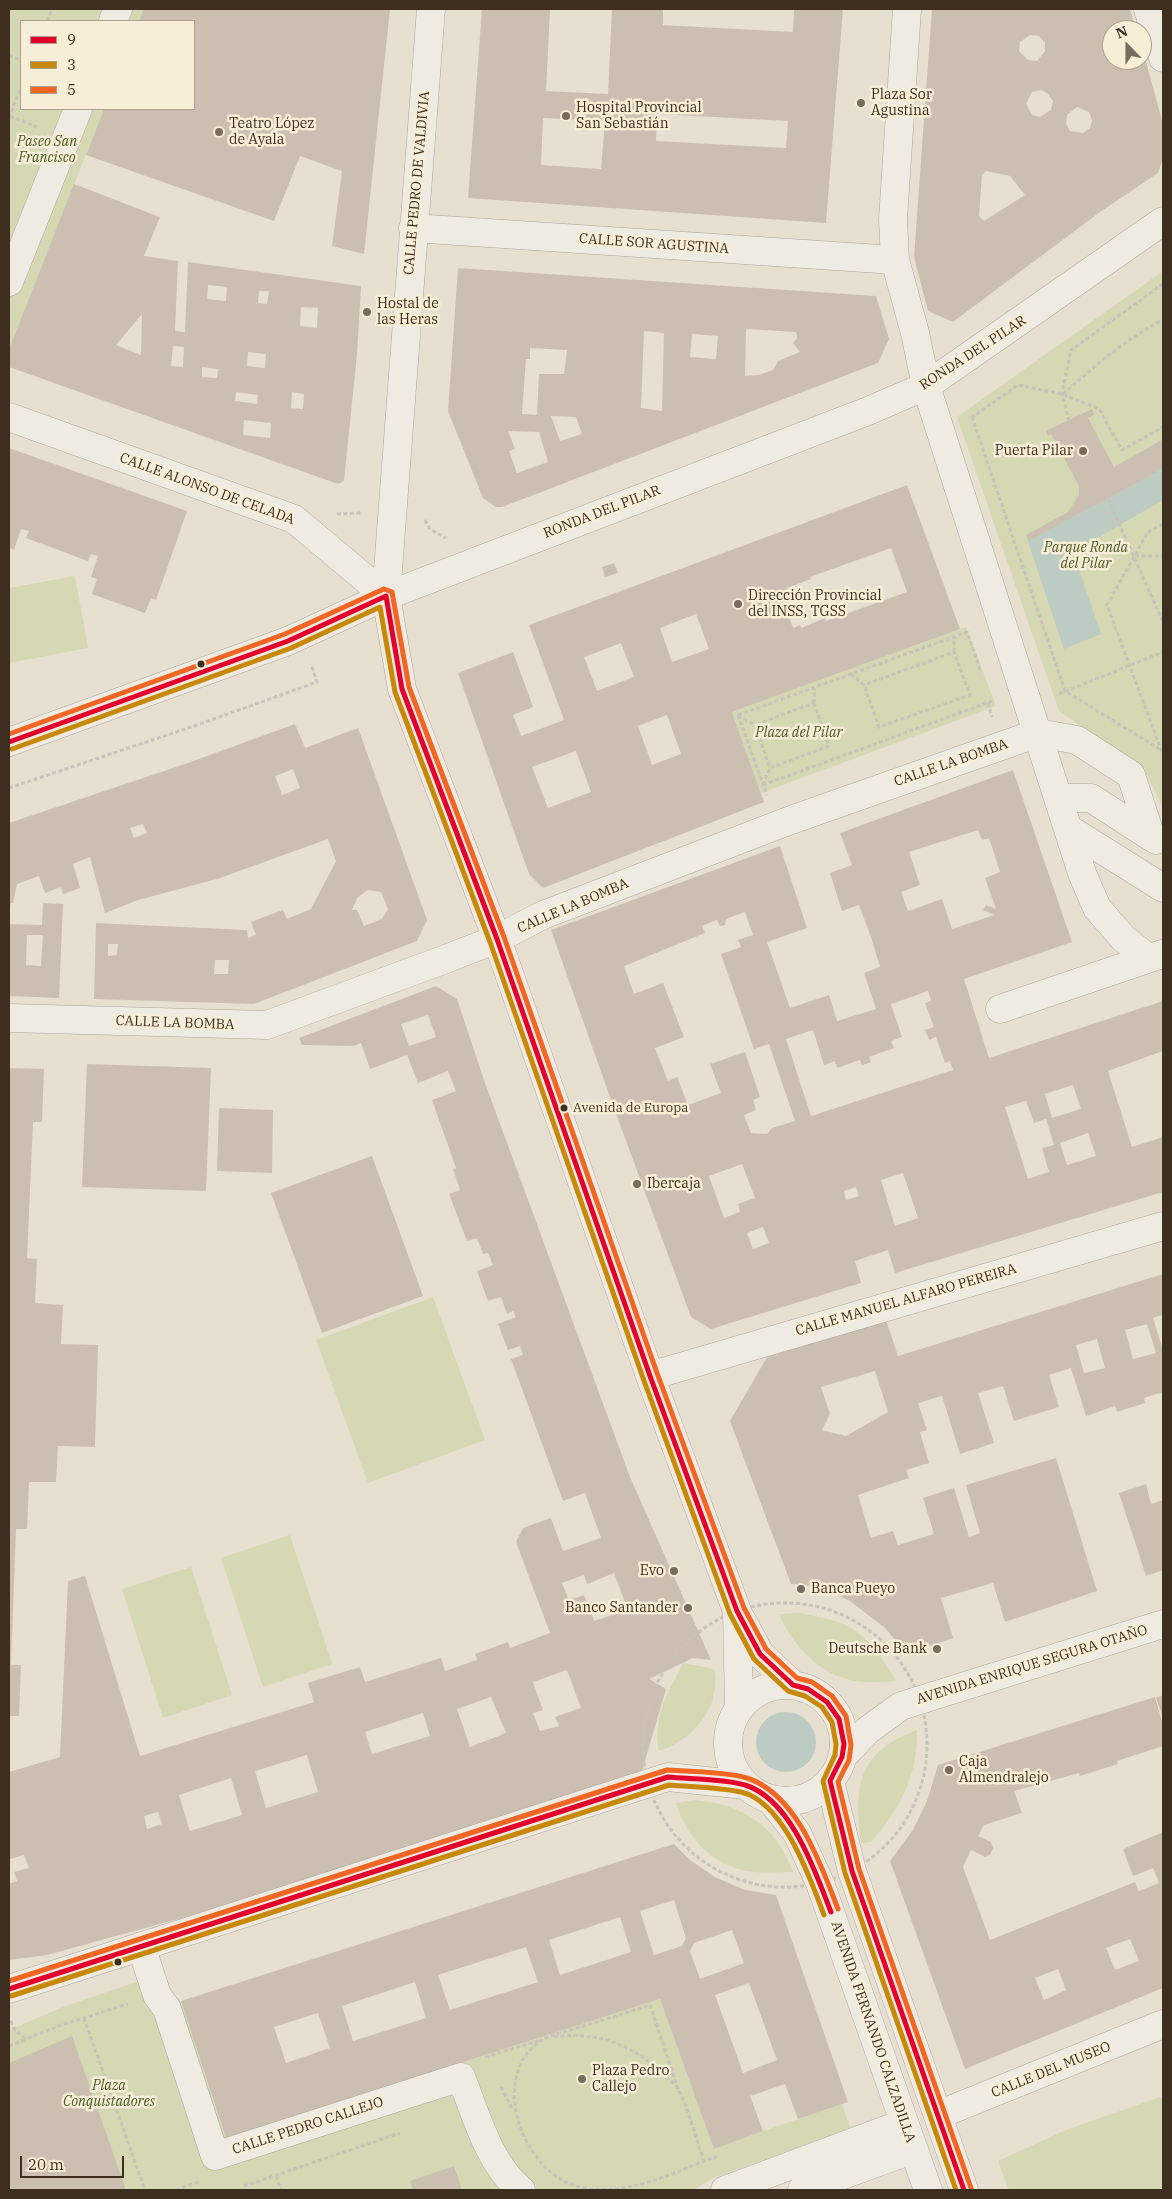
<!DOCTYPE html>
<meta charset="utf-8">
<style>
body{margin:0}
#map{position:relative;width:1172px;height:2199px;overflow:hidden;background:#e7e0d1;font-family:"IBM Plex Serif",serif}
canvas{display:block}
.frame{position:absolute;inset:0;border:10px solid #3d2e20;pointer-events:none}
.legend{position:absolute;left:20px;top:20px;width:175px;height:90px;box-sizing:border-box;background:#f7eed8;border:1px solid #ada18e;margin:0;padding:6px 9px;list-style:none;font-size:15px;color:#3d2e20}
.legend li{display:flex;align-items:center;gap:10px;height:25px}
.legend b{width:25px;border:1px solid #ada18e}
.north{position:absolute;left:1102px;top:20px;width:50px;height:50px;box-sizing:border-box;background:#f7eed8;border:1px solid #ada18e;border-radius:50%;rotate:338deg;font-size:14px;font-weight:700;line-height:20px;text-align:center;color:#3d2e20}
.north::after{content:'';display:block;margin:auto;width:18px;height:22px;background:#786c5e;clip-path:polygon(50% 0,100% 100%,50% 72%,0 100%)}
.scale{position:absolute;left:20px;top:2156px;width:104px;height:22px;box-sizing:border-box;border:2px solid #3d2e20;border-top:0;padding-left:6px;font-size:15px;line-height:18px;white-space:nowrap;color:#3d2e20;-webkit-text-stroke:4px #f7eed8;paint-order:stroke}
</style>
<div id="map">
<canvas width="1172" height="2199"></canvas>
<div class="frame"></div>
<ul class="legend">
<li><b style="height:6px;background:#e4002b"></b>9</li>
<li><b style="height:6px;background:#c88808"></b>3</li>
<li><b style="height:6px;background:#f26522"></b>5</li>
</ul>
<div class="north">N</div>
<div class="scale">20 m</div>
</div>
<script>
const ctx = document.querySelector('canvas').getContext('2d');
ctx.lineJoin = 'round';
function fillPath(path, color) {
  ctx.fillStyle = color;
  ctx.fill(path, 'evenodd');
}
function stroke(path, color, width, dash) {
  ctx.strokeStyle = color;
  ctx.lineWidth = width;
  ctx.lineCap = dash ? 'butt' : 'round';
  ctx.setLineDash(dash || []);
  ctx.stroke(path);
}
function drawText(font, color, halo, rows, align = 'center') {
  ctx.font = font + ' "IBM Plex Serif",serif';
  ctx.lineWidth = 5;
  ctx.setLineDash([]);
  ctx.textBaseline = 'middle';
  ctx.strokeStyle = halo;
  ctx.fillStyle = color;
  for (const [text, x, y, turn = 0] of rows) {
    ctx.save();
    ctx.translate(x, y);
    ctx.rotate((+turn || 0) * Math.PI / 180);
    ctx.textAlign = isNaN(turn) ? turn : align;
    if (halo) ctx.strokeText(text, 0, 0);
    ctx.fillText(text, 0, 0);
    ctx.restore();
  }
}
fillPath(new Path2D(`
 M9 9H144L139 21H21V109H104L9 349Z
 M1163 271V439L1114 467 1126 489 1163 469V808L1144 769 1059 711 957 417Z
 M75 576 88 648 9 663V588Z
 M966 627 996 706 761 793 732 712Z
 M433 1297 485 1440 368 1483 316 1340Z
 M290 1535 332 1664 263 1687 221 1558Z
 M191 1567 232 1695 163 1718 122 1589Z
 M799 1613C813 1616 827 1618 841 1623 866 1632 883 1659 896 1681 880 1682 862 1684 846 1679 815 1670 791 1642 779 1614Z
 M683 1663 714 1669C722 1707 693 1740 659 1751 652 1716 668 1694 683 1663Z
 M917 1730C917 1778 901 1807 871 1842L861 1843C854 1785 857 1753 917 1730Z
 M694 1800C742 1804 776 1825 793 1872 776 1872 758 1874 742 1870 709 1862 685 1834 676 1803Z
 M139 1981 163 1987 181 2001 226 2138 660 1999 714 2148 842 2104 850 2128 711 2179 694 2190H9V2030L63 2007Z
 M1163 2096V2190H1009L998 2161 1066 2130Z`), '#d6d7b3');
fillPath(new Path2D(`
 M1163 469V500L1073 552 1101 634 1064 649 1028 541Z
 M756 1742a30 30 0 1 1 60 0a30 30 0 1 1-60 0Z`), '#bcccc2');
fillPath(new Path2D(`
 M144 9H390L364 254 332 246 342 171 300 156 274 221 86 155 104 109H194V21H139Z
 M482 9H550L546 91 608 94 612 9H663V25L793 32 794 9H843L826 223 468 198ZM657 114 788 121 786 148 656 141ZM543 118 605 121 601 169 541 165Z
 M932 9H1130L1136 30H1112V60H1142L1143 51 1163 124V158L1158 173 1100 212 953 322 928 311 914 257ZM1030 35 1039 36 1045 43V51L1037 61 1028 60 1019 51 1020 42ZM1041 90 1048 94 1053 101 1051 110 1040 117 1032 115 1026 104 1032 92ZM1077 107 1089 112 1092 120 1090 128 1083 133 1070 131 1066 123 1067 115ZM986 171 1010 176 1025 195 984 221 979 216 982 175Z
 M74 184 160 217 144 256 178 261 175 331 185 332 188 262 361 286 357 354 344 481 338 484 9 367V349ZM208 285 227 287 226 301 207 299ZM259 291H269L267 304 258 303ZM301 307 318 308 317 328 300 326ZM142 314 141 355 116 345ZM173 346 184 347 183 367 171 366ZM248 352 266 354 265 368 247 366ZM202 367 218 369 217 378 202 377ZM236 392 258 395 257 404 235 401ZM292 392 304 394 303 409 291 408ZM244 420 271 423 270 438 243 435Z
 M458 268 876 296 889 339 878 363 502 507H496L483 498 448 411ZM746 329 796 332 797 338 793 343 800 352 778 361 773 370 759 375 745 376ZM644 331 664 333 662 411 641 408ZM692 334 718 336 716 359 690 357ZM530 348 567 350 564 374H539L537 415 522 414 526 359H530ZM551 416 576 417 582 434 560 441ZM508 431 539 432 548 462 517 473 509 451 515 449Z
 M1092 409 1094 415 1088 418 1114 467 1163 439V469L1028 541 1026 535 1068 512 1079 495V486L1051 434 1048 436 1046 431Z
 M9 448 187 511 156 600 151 598 145 613 92 594 97 579 91 577 98 556 91 554 88 561 26 538 29 531 21 529 14 550 9 548Z
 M907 485 960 629 732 712 764 802 543 888 529 874 458 673 513 652 533 707 513 715 521 736 564 720 529 625ZM891 548 907 592 826 621 825 618 801 628 800 625 793 628 780 594 787 591V588L811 579 810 577ZM696 614 709 649 672 662 660 628ZM621 643 634 677 597 691 584 657ZM667 715 681 754 652 765 638 726ZM576 751 591 792 548 808 532 767Z
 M614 563 618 573 605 577 602 567Z
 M295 724 305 748 358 728 427 920 417 941 254 1004 94 999 96 923 247 930 248 938 256 935 251 922 283 910 287 919 311 909 336 861 328 839 217 879 138 900 105 913 90 857 73 864 80 888 63 894 61 887 45 893 39 876 17 884 13 903H11L9 909V823L185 764ZM293 769 300 788 282 795 275 776ZM143 824 147 833 134 838 130 828ZM367 890 381 892 388 909 382 919 364 926 357 910H352L357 898ZM108 944H118L117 955 108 956ZM215 960H229L228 974H214Z
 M1013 770 1072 942 964 979 989 1058 1163 1001V1051L1108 1071 1132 1147 1163 1137V1192L895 1273 888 1250 855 1261 861 1283 711 1329 691 1317 611 1100 551 930 780 846 807 928 767 942 790 1008 829 995 837 1021 876 1009 864 973 880 967 871 937 859 905 842 911 830 873 852 865 840 833ZM978 830 982 840 989 838 1000 872 985 878 996 909 986 905 983 910 994 915 952 929 942 899 908 911 901 892 920 885 909 852ZM745 912 753 935 738 940 741 947 721 954 754 1049 769 1044 795 1121 772 1128 767 1134 751 1133 744 1115 756 1110 753 1100 760 1097 745 1052 710 1064 721 1093 688 1105 677 1077 668 1081 655 1048 684 1037 663 983 634 994 624 966 705 933 702 926 717 920 720 926 725 925 726 919ZM928 991 931 1001 925 1003 934 1027 925 1030 929 1040 936 1037 945 1063 950 1061 953 1070 811 1116 786 1039 813 1030 824 1065 835 1061 837 1068 860 1060 862 1065 871 1062 869 1057 894 1048 891 1041 902 1037 891 1004ZM1073 1085 1081 1109 1052 1118 1045 1094ZM1026 1101 1034 1123 1046 1119 1054 1145 1042 1148 1049 1172 1028 1179 1005 1107ZM1088 1133 1096 1156 1067 1165 1060 1143ZM742 1164 755 1198 738 1204 740 1212 724 1218 709 1176ZM903 1173 918 1218 895 1226 881 1180ZM856 1187 859 1196 846 1200 844 1191ZM763 1227 769 1243 753 1249 747 1233Z
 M43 903 63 904 59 998 9 996V924L42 925ZM27 935H43L41 966 26 965Z
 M436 986 457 999 485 1083 630 1477 711 1660 693 1658 649 1679 666 1689 642 1771 501 1820 189 1916 47 1955 9 1960V1884L17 1881 14 1872 29 1868 24 1855 10 1859 11 1862 9 1863V1772L60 1757 68 1581 85 1576 140 1756 314 1702 308 1683 360 1667 365 1682 441 1658 445 1671 477 1660 475 1654 508 1642 510 1648 550 1633 516 1542 523 1528 551 1518 563 1551 601 1538 585 1493 563 1501 511 1359 523 1355 520 1346 508 1350 498 1324 516 1317 513 1311 507 1314 501 1297 488 1301 477 1271 493 1265 488 1253 483 1254 477 1238 467 1241 449 1194 460 1190 453 1169 456 1168 432 1100 456 1091 448 1071 418 1083 407 1055 370 1069 361 1043 354 1046 302 1045 299 1038ZM428 1015 436 1037 409 1046 401 1024ZM614 1573 628 1610 594 1621 584 1595 569 1600 562 1583 584 1575 587 1584ZM567 1670 581 1708 555 1717 559 1726 540 1731 533 1713 543 1710 533 1682ZM491 1697 506 1733 470 1747 457 1709ZM423 1713 430 1736 372 1754 365 1732ZM307 1755 318 1792 266 1808 255 1771ZM231 1778 242 1815 190 1831 179 1795ZM158 1812 162 1824 147 1829 144 1816Z
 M87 1064 211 1068 206 1191 82 1187Z
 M9 1068 44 1069 42 1122H33L27 1258 37 1259 35 1303 63 1305 61 1344 98 1345 95 1447 58 1446 56 1482H29L27 1529H16L11 1665H21L19 1716H9Z
 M219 1108 273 1110 272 1173 217 1171Z
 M372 1156 423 1296 322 1333 271 1193Z
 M1163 1274V1315L1153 1318 1163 1350V1392L1144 1398 1145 1403 1117 1412 1115 1406 1086 1416 1071 1368 1049 1375 1059 1407 1014 1421 1003 1386 978 1393 994 1443 960 1454 942 1396 918 1403 927 1430 920 1432 929 1463 906 1470 909 1478 858 1495 871 1538 893 1531 898 1545 934 1534 923 1498 954 1488 969 1537 980 1533 966 1485 1056 1458 1097 1591 1005 1622 993 1583 941 1598 953 1638 907 1654 885 1628 850 1601 817 1586 791 1584 730 1421 767 1357 886 1320 898 1356ZM1147 1324 1156 1353 1133 1359 1125 1330ZM1097 1339 1105 1368 1084 1373 1076 1345ZM875 1371 888 1412 846 1436 822 1430 830 1414 821 1387Z
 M1146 1484 1151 1504 1163 1500V1570L1146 1576 1119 1493Z
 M1163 1695V1718L1156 1698Z
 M1155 1697 1163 1725V1746L1117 1761 1118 1764 1080 1776 1079 1773 1014 1791 1022 1813 984 1825 978 1836 991 1842 993 1848 990 1855 985 1857 971 1850 963 1867 990 1940 1135 1882 1139 1891 1159 1883 1153 1868 1133 1876 1123 1849 1163 1832V1988L965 2069 890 1861 913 1830 927 1801 938 1765ZM1130 1939 1139 1961 1115 1970 1106 1948ZM1058 1969 1066 1990 1044 2000 1035 1978Z
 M674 1844 690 1860 715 1877 745 1890 776 1895 848 2102 798 2119 785 2084 750 2096 763 2131 714 2149 660 1999 226 2138 181 2001ZM674 1900 686 1938 682 1946 654 1955 640 1911ZM620 1917 631 1952 560 1975 549 1940ZM732 1930 744 1963 700 1979 690 1951 694 1943ZM526 1947 538 1982 450 2010 438 1975ZM415 1982 426 2018 353 2041 342 2006ZM749 1983 777 2060 743 2073 715 1995ZM318 2013 330 2048 286 2063 274 2027Z
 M72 2036 126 2190H9V2063Z
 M454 2166 462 2190H413L410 2181Z`), '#cbbfb2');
const minor = new Path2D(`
 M431 9 386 596 402 689 497 939 650 1376 737 1611 739 1707
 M907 9 893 219 895 260 915 333 926 386 1082 873 1097 908 1123 938 1148 958
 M1148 9 1163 58
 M113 21 118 9
 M413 228 895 260
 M9 282 78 109
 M9 417 294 519 386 596
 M9 742 288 641 386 596 868 411 926 386 1163 221
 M1060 798H1091L1156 840
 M1069 829 1163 888
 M1000 1009 1162 954
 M9 1018 267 1025 443 960 497 939 543 915 791 820 1038 733 1077 740 1131 775 1151 837
 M650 1376 1163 1226
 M741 1619 760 1654 793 1685
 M728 1743a58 58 0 1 1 116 0a58 58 0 1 1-116 0Z
 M842 1757 868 1730 901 1706 1163 1624
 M830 1781 852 1871 964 2190
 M770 1799 797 1833 820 1883 928 2190
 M141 1946 157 1995 167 2009 215 2156 461 2077C476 2115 489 2164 521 2190
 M9 1989 668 1777 745 1785
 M938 2115 1163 2024
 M725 2190 904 2123
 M802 2190 914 2149`);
stroke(minor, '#ada599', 29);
stroke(new Path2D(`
 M47 21 52 9
 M9 55 21 60
 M10 116 37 127
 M9 118 21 87
 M1063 394C1094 367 1126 338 1163 320
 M972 417 1065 691 1163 751
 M971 418 1018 385 1062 394 1099 409 1122 450 1163 427
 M1069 421 1062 394 1071 350 1163 284
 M1108 499 1163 622
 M337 514 361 513
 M425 520 430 529 446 538
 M1163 524 1148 532 1107 605 1163 755
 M1135 556H1163
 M954 652V636
 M851 674 864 685 879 727 970 695 954 652 864 685
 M1059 694 1163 652
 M814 703 829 746 770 768 755 725Z
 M814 703V688
 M988 703 992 717
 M738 715 967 632 981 672
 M738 715 767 795
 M738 716 755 725
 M763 785 992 701
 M763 785 770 768
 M9 788 197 725 317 682 311 664
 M643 1745a142 142 0 1 1 284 0a142 142 0 1 1-284 0Z
 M84 2018 145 2190
 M11 2021 14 2029 26 2039 64 2024 128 2004
 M554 2037C594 2031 629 2043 659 2070 665 2076 673 2082 678 2089 687 2104 697 2142 704 2161
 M9 2046 26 2039
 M485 2057 541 2040
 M501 2087 513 2110
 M678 2089 650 2005C623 2014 597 2022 570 2030 561 2033 549 2035 542 2040 485 2077 525 2179 584 2188 632 2196 675 2171 718 2156
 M276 2176 281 2190
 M244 2186 400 2133
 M176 2190 198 2182`), '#c8c2b9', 3, [4, 2.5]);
stroke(minor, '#efebe3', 28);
stroke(new Path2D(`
 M9 742 288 641 386 596 402 689 497 939 650 1376 737 1611 760 1654 793 1685 808 1689 827 1702 839 1719 844 1744 842 1757 830 1781 852 1871 964 2190
 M9 1989 668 1777C689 1779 727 1779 745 1785 791 1799 815 1871 831 1912`), '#e4002b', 5);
stroke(new Path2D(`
 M12 749 291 648 380 607 395 692 490 942 643 1378 730 1614 754 1659 788 1691 805 1696 822 1707 832 1722 836 1744 835 1755 823 1781 845 1873 956 2190
 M11 1996 669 1785C692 1787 718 1787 741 1792 784 1802 810 1878 824 1915`), '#c88808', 5);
stroke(new Path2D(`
 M9 734 285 634 384 589 392 592 409 687 504 937 657 1373 744 1608 766 1649 797 1678 812 1682 832 1696 846 1716 851 1745 849 1760 838 1782 859 1869 971 2188
 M9 1981 667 1770C687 1771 730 1772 747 1778 797 1794 821 1865 838 1909`), '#f26522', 5);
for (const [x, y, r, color] of [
 [861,103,5,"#786c5e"],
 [566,116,5,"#786c5e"],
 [219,132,5,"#786c5e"],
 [367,312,5,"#786c5e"],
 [1083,451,5,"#786c5e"],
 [738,604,5,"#786c5e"],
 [201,664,4.5,"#3d2e20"],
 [564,1108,4.5,"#3d2e20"],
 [637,1184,5,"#786c5e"],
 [674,1571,5,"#786c5e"],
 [801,1589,5,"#786c5e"],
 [688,1608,5,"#786c5e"],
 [937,1649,5,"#786c5e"],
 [949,1770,5,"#786c5e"],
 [118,1962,4.5,"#3d2e20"],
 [582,2079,5,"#786c5e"]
]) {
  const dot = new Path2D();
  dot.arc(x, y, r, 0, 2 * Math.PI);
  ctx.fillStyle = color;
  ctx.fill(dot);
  stroke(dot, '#f7eed8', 2);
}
drawText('13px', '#3d2e20', '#f7eed8', [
 ["Avenida de Europa",573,1108]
], 'left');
drawText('14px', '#3d2e20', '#f7eed8', [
 ["Plaza Sor",871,95],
 ["Agustina",871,111],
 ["Hospital Provincial",576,108],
 ["San Sebastián",576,124],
 ["Teatro López",229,124],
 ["de Ayala",229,140],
 ["Hostal de",377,304],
 ["las Heras",377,320],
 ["Puerta Pilar",1073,451,"right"],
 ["Dirección Provincial",748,596],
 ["del INSS, TGSS",748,612],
 ["Ibercaja",647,1184],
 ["Evo",664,1571,"right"],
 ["Banca Pueyo",811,1589],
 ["Banco Santander",678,1608,"right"],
 ["Deutsche Bank",927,1649,"right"],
 ["Caja",959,1762],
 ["Almendralejo",959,1778],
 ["Plaza Pedro",592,2071],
 ["Callejo",592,2087]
], 'left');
drawText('italic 14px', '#4d5a26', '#f7eed8', [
 ["Paseo San",47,142],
 ["Francisco",47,158],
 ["Parque Ronda",1086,548],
 ["del Pilar",1086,564],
 ["Plaza del Pilar",799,733],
 ["Plaza",109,2086],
 ["Conquistadores",109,2102]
]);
drawText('14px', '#3d2e20', '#f7eed8', [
 ["CALLE PEDRO DE VALDIVIA",417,183,-85],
 ["CALLE SOR AGUSTINA",654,244,4],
 ["RONDA DEL PILAR",973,353,-33],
 ["CALLE ALONSO DE CELADA",207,489,20],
 ["RONDA DEL PILAR",602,512,-21],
 ["CALLE LA BOMBA",951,763,-19],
 ["CALLE LA BOMBA",573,906,-23],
 ["CALLE LA BOMBA",175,1023,2],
 ["CALLE MANUEL ALFARO PEREIRA",906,1300,-16],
 ["AVENIDA ENRIQUE SEGURA OTAÑO",1032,1665,-17],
 ["AVENIDA FERNANDO CALZADILLA",873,2032,71],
 ["CALLE DEL MUSEO",1051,2070,-22],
 ["CALLE PEDRO CALLEJO",308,2126,-18]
]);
</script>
